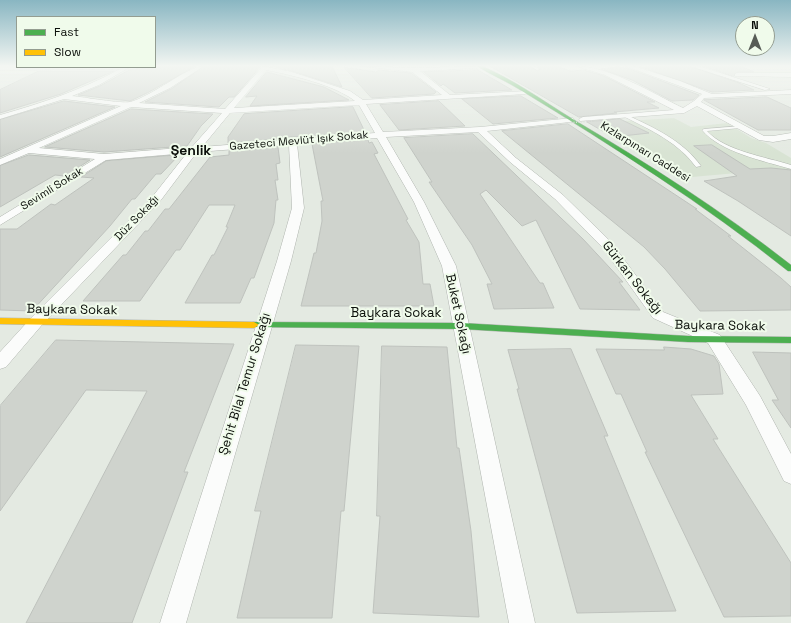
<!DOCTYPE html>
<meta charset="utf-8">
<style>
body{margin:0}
#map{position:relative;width:791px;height:623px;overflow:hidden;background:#e4eae2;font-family:"Space Grotesk",sans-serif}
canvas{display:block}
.legend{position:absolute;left:16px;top:16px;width:140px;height:52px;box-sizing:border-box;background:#f0fbeb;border:1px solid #949d91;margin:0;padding:5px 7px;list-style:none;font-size:12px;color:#0b0f0a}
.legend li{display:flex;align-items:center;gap:8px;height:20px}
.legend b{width:20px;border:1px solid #949d91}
.north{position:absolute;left:735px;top:16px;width:40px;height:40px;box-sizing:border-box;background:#f0fbeb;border:1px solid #949d91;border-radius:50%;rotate:0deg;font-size:11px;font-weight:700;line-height:16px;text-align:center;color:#0b0f0a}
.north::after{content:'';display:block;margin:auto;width:14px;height:18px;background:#575c56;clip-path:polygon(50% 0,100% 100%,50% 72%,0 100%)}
</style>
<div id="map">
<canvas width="791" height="623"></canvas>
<ul class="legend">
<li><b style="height:5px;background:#4caf50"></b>Fast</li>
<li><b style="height:5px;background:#ffc107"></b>Slow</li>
</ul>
<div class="north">N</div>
</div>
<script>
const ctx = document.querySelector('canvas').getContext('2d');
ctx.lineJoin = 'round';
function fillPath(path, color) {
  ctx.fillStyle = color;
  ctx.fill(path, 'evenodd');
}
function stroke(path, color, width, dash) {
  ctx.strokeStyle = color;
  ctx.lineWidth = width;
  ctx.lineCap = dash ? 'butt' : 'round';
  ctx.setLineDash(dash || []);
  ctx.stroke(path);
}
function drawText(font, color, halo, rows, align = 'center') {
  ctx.font = font + ' "Space Grotesk",sans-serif';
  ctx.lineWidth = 4;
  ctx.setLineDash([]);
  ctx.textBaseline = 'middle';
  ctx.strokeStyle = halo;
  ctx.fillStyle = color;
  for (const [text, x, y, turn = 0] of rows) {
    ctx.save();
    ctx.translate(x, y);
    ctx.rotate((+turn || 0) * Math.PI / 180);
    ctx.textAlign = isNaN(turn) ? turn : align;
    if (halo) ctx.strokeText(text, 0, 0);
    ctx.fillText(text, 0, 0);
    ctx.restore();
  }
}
fillPath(new Path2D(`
 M674 118 691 127 727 123 751 138 766 143 791 158V195L748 172 692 177 594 123Z`), '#d8e3d3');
const building = new Path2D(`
 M155 66H196L147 93 130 101 78 95 100 86 129 70Z
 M205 66H261L234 97H229L219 107 145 102 171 89Z
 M271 66H332L342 87 292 71Z
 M490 66H529L537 71 541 69 537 66H558L570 71 584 70 604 76 655 102H647L659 108 614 112 617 113 579 117Z
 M689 66 739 83 754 90 712 92 641 67Z
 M704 66H741L754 72H737L734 76Z
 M344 67 376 72 379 70 411 73 436 92 434 94 372 98Z
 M618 67 627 68 699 95 693 100 672 101 632 80 601 69Z
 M478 70 512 90 455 93 443 84 441 86 424 72Z
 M39 71H114L61 94 0 113V90Z
 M267 72 324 87 349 100 250 106 257 96 246 97Z
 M521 96 558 118 493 124 462 99Z
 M767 97 791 108V130H758L704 100Z
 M64 101 115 107 0 157V120Z
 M439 101 465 126 399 130 380 105Z
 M353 107 365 132 277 138V139L228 143V137L244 114Z
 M131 109 213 114 201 126 187 146 104 152 45 147Z
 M620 119 649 133 613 137 587 122Z
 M568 124 697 209H695L731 236H728L781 278 791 287V310L700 311 665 269 644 247 502 131Z
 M473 134 583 239 623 282H619L640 310 580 309 536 220 522 226 486 190 480 194 540 283H543L554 308 494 309 487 284H492L472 245 429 182H432L404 138Z
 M368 140 369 143 372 142 378 153 374 154 408 219 406 220 419 242 423 284H430L434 306H301L314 253H316L322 221 321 201H323L312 144Z
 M712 145 750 169 771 168 791 170V236L738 201 704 181 737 176 694 146Z
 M278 147 280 163 276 164 278 180H275L278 200H276L274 223 254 278H251L240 303H185L212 255H214L228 227H226L235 205H209L180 250H176L140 301H83L123 255H126L145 231H148L165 209H169L210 157 229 155V151Z
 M29 155 90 160 65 176 55 175 0 207V166Z
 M179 155 161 174H156L135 199H132L110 226 32 311 0 310V229H17L51 204 55 205 94 178 81 177 106 161Z
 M56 340 234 344 184 472H188L132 623H26L147 391 86 390 0 511V406Z
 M296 345 359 346 344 511H341L332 618H237L261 511H255Z
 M382 346 447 347 457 448H459L471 531 479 617 373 613 380 516H377Z
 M664 347 691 349 714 356 719 364 723 394 691 395 718 439H713L791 563V616L724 617 645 452H647L621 394H616L596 349 664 350Z
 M571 349 608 436H604L676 611 577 613 517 389H519L508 350Z
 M753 352 791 353V428L772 400H778Z`);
fillPath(building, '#cfd3cd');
stroke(building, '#bec2bd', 1);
const lane = new Path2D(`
 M530 66H534L540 69 537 70Z
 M625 115H627C655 128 683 141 701 166L696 167C679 143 651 130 625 117Z
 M742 126V128H740L707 131C725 151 766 157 791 165V169C764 161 720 152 702 130L704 129Z`);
const street = new Path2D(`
 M0 66 130 67 99 85 72 96C83 97 122 104 130 102 151 97 188 66 204 66L170 88 139 103 225 109 263 66 292 72 350 91 363 100 442 95 412 72 360 66 414 68 481 66 478 68 420 71 450 95 527 91 528 92 525 94 366 104 383 132 480 127 573 118 574 120 570 122 487 131 516 158 563 195 611 242 663 312 720 335 760 396 791 454V484L784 481 746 405 708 343 653 318 603 248 555 199 510 162 478 132 386 137 424 202 456 266 535 623H509L442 266 414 202 377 138 297 144 304 208 291 261 186 623H160L277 261 292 208 289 145 197 152 161 200 41 326 6 367 0 369V352L31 318 153 196 187 153 106 160 0 225V217L95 159 29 153 0 165V159L121 106 64 99 0 119V115C42 103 82 90 120 69L0 70ZM266 70C292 75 335 85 355 101L234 108ZM359 105 375 133 202 147 230 113ZM131 107 222 113 192 147 104 154 39 148Z
 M576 66C609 66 654 94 683 108L694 101 702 94 625 66H634L680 81 712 94 791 90V94L704 98 701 102 764 136H773L791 133V139L773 142 759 140 697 106 684 113 580 121 579 119 583 117 674 110 605 75Z
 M690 66H699L770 89 765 90Z
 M737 73H791V77L735 76V74Z`);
const fast = new Path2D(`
 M477 66H482C514 80 542 100 571 118 647 163 721 210 791 265V271H788C704 204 614 147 522 91 508 82 491 75 477 66Z
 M254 322 461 323 688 336 791 337V343L688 342 461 329 251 327 249 325 251 323Z`);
const slow = new Path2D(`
 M0 318 254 322 259 325 254 328 0 324Z`);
stroke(lane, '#afb4ae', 1);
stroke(street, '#afb4ae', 1);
stroke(fast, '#afb4ae', 1);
stroke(slow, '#afb4ae', 1);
fillPath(lane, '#fbfcfb');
fillPath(street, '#fbfcfb');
fillPath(fast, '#4caf50');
fillPath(slow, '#ffc107');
stroke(new Path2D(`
 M566 123 592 121`), '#d0d1cf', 1.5, [1, 1.5]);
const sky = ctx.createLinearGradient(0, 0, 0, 153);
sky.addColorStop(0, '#89b6c2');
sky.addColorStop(0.43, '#f3f6f2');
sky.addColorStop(1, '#f3f6f200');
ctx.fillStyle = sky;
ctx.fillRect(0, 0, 791, 153);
drawText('11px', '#0b0f0a', '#f0fbeb', [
 ["Gazeteci Mevlüt Işık Sokak",299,141,-5],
 ["Kızlarpınarı Caddesi",645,152,32],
 ["Sevimli Sokak",52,189,-32],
 ["Düz Sokağı",137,218,-46]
]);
drawText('13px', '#0b0f0a', '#f0fbeb', [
 ["Gürkan Sokağı",632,278,52],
 ["Baykara Sokak",72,310,1],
 ["Baykara Sokak",396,313],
 ["Buket Sokağı",458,314,78],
 ["Baykara Sokak",720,326,1],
 ["Şehit Bilal Temur Sokağı",245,384,-73]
]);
drawText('bold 14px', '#0b0f0a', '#f0fbeb', [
 ["Şenlik",191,151]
]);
</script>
